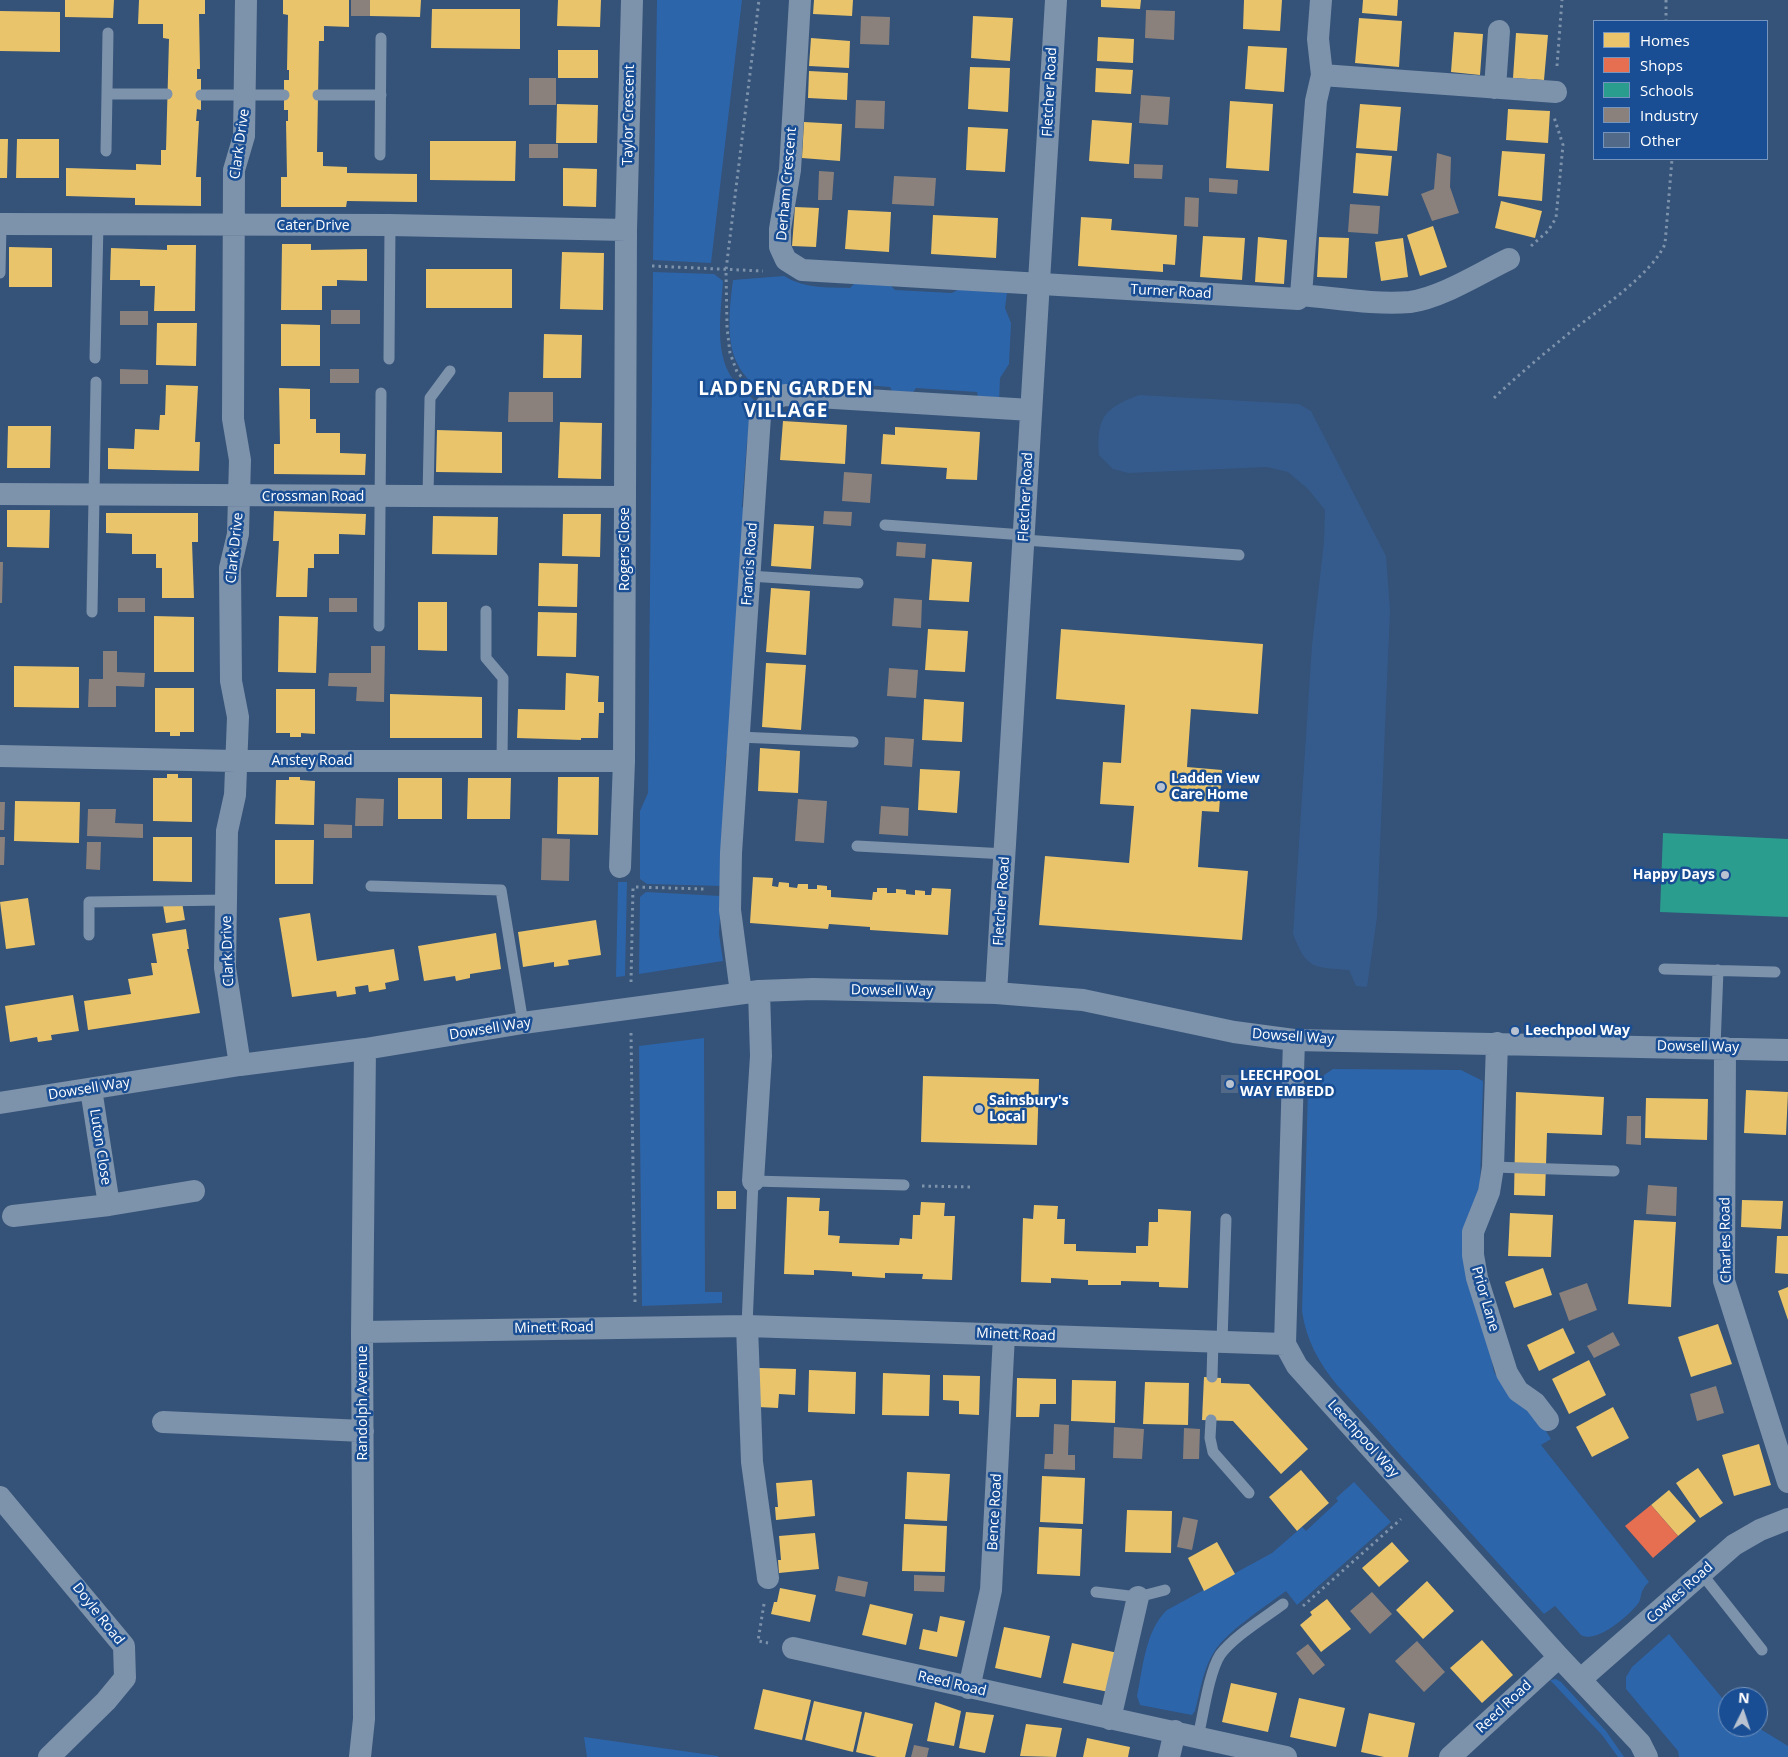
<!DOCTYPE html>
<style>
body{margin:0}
#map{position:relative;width:1788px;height:1757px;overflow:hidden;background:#355278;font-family:"Open Sans",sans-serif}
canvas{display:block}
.legend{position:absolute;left:1593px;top:20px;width:175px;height:140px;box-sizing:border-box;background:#194e94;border:1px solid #7595bf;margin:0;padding:6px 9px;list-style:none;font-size:15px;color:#fff}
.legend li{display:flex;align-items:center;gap:10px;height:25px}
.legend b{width:25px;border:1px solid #7595bf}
.north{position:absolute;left:1718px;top:1687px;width:50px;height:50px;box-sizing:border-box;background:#194e94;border:1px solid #7595bf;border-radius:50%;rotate:4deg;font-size:14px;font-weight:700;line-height:20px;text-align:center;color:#fff}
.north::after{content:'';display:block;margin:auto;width:18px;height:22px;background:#b8c2d0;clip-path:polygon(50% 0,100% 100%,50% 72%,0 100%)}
</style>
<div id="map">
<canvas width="1788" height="1757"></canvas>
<ul class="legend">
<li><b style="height:14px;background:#e9c46a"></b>Homes</li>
<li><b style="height:14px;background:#e76f51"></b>Shops</li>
<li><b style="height:14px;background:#2a9d8f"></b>Schools</li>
<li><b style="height:14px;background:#8a817c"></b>Industry</li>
<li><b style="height:14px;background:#526987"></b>Other</li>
</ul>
<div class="north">N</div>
</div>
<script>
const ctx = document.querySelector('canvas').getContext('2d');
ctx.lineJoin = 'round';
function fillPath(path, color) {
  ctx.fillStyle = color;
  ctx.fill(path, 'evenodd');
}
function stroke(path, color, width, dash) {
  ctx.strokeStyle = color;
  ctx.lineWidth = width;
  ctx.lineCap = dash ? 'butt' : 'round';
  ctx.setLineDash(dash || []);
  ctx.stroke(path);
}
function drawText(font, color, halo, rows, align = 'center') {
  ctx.font = font + ' "Open Sans",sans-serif';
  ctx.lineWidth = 5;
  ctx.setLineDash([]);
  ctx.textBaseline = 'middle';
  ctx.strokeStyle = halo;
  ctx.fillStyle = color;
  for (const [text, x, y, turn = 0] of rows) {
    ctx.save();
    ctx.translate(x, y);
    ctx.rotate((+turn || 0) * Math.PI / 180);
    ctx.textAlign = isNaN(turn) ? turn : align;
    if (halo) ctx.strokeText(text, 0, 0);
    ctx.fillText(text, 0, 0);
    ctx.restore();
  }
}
fillPath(new Path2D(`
 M657 0H742L711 263 653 260Z
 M653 272 714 274 723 281C721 313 713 357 736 383 742 390 750 396 756 402L751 439 747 441 742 507 746 510 730 752 726 755 724 791 728 795 722 886 647 884 640 879V811L648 793Z
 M784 276C805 289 827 287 850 288L858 280 887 282 895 290 952 293 959 289 1007 293 1005 308 1011 323 1009 364 1000 378 999 404 979 402 977 392 916 388 913 392 892 391 890 387 824 382 820 386 777 385 763 394C754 385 744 377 738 365 725 341 730 305 733 280Z
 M618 882H627L625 976 616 977Z
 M646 892 721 896 719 934 723 961 639 974 640 897Z
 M704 1038 705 1292H722V1303L642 1306 639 1046Z
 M1333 1069 1461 1070 1483 1081 1480 1185 1483 1321 1494 1372 1509 1395 1538 1419 1551 1439 1541 1445 1649 1582C1638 1592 1643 1599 1637 1605 1627 1617 1596 1644 1581 1635L1555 1606 1544 1614 1337 1385C1319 1363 1306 1340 1302 1311L1308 1089 1321 1088 1324 1075Z
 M1354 1482 1391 1522 1297 1605 1286 1591C1266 1606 1226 1632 1214 1652 1203 1669 1200 1692 1195 1711L1192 1715 1140 1705 1137 1696C1143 1668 1145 1631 1167 1610L1272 1553 1302 1527 1306 1531 1338 1501 1336 1498Z
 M1669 1634 1728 1705V1727H1757L1788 1746V1757H1679L1678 1751 1626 1689V1677L1632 1667Z
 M1556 1679 1561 1682 1606 1731 1624 1757H1618L1602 1735 1550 1680Z
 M584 1737 718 1756V1757H587Z`), '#2d65aa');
fillPath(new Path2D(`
 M1139 395 1299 404 1311 411 1386 556 1390 610 1377 917 1367 987 1356 986 1349 970C1313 967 1307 970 1293 934L1312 645 1324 542 1325 510 1308 489 1288 472 1267 467 1128 473 1113 469 1099 455C1096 418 1104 408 1139 395Z`), '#355b8c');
fillPath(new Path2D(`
 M65 0H114L113 18 65 17Z
 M139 0H205V14H199L200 69H197V79H201V110L197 109 196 121H199L196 177H201V206L135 205V198L66 196V168L136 170V164L161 165V150H166L169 39 163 38V24H138Z
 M283 0H349V27L324 26V41H319L317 152H323V166L347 167V173L417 174V202L347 201 346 207H281V177H287L286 121H288V110H284V80H289V70H287L288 15 283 14Z
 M370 0H421L420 17 370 16Z
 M558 0H601L600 27 557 26Z
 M814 0H853L852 16 813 14Z
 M1101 0H1141L1140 9 1101 7Z
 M1244 0H1282L1280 31 1243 29Z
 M1363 0H1398L1397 16 1362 13Z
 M432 9H520V49L431 48Z
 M0 11 60 12V52L0 51Z
 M973 16 1013 18 1010 61 971 58Z
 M1359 18 1402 21 1399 67 1355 63Z
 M1454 32 1483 34 1480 75 1451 72Z
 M1516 33 1548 35 1544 80 1513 78Z
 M1098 37 1134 39 1133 63 1097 61Z
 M811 38 850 41 849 68 809 66Z
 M1248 46 1287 48 1284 92 1245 89Z
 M558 50H598V78H558Z
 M970 67 1010 68 1008 112 968 109Z
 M1096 68 1133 70 1131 94 1095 92Z
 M809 71 848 73 847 100 808 98Z
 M1230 101 1273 104 1269 171 1226 168Z
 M557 104 598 105 597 143H556Z
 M1360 104 1401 107 1397 151 1356 148Z
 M1508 109 1550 111 1548 143 1506 140Z
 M1092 120 1132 123 1129 164 1089 161Z
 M804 122 842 124 840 161 802 158Z
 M968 127 1008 129 1005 172 966 170Z
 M0 139H8L7 178H0Z
 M17 139H59V178H16Z
 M430 141H516L515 181 430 180Z
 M1502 151 1545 154 1542 201 1498 196Z
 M1356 153 1392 156 1388 196 1353 193Z
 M563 168 597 169 596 207 563 206Z
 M1501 201 1542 211 1535 238 1495 228Z
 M795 207 819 208 816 247 792 246Z
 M848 210 891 212 889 252 845 249Z
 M933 215 998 218 996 258 931 254Z
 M1081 217 1112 219 1111 230 1177 235 1175 265 1163 264V272L1078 266Z
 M1433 226 1447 267 1420 276 1407 235Z
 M1203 236 1245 238 1242 280 1200 277Z
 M1258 237 1287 240 1284 284 1255 282Z
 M1319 237 1349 238 1347 278 1317 277Z
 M1403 238 1408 277 1381 281 1375 242Z
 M282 244H311V250L367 249V281L337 280V286H322V310H281Z
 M167 245H196L195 311H154L155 286H140V280H110L111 248 167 250Z
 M9 247 52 248V287H9Z
 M562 252 604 253 603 310 560 309Z
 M426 269H512V308H426Z
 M157 323H197L196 366 156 365Z
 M281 324 320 325V366H281Z
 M544 334 582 335 581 378H543Z
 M166 385 198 386 195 442H200L199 471 108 469V448L134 449 135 429 159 430 160 415H165Z
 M279 388 310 389V419H316V433H340V453L366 454 365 475 274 474V444H280Z
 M783 421 847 425 845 464 780 460Z
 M560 422 602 423 601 479 558 478Z
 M8 426H51L50 468H7Z
 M895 427 980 432 977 480 946 479 947 468 881 464 883 434 895 435Z
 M437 430 502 432V473L436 472Z
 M7 510H50L49 548 7 547Z
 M274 511 366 514 365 535 339 534V554H314V568H308L307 597H276L279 541H273Z
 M106 513H198V542H192L194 598H162V568H156V554H132V534L106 533Z
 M563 514H601L600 557 562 556Z
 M433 516 498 517 497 555 432 554Z
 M774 524 814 526 811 569 771 566Z
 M932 559 972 562 969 602 929 600Z
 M539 563 578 564 577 607 538 606Z
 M771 588 810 591 806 655 766 652Z
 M418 602H447V651L418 650Z
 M538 612 577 613 576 657 537 656Z
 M154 616 194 617V672H154Z
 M279 616 318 617 316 673 278 672Z
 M928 629 968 631 965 672 925 670Z
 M1061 629 1263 644 1258 714 1191 709 1187 767 1222 770 1219 812 1202 811 1198 867 1248 871 1242 940 1039 925 1045 856 1129 863 1134 806 1100 804 1103 762 1121 763 1125 705 1056 699Z
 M766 663 806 665 801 730 762 727Z
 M14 666 79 667V708L14 707Z
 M566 673 599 676 598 702H604V713H599L598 738H581V740L517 738 518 709 565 710Z
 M155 688H194V732H180V736H170V732H155Z
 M276 689H315V734L301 733V737H290V733H276Z
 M390 694 482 697V738H390Z
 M924 699 964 702 962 742 922 740Z
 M760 748 800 751 798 793 758 791Z
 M920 769 960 771 957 813 918 810Z
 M167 774H178V778H192V822L153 821V778H167Z
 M289 777H300V780L315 781 314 825 275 824 276 780H289Z
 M558 777H599L598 835 557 834Z
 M398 778H442V819H398Z
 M468 778H511L510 819H467Z
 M15 801 80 802 79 843 14 841Z
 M153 837H192V882L153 881Z
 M275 840H314L313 884H275Z
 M753 877 773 878 772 886 778 887 779 882 789 883V887L797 888 798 884H808V889H817V885L827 886V890H831V897L872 900 873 892H877V888H887V893H896V889L906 890V894L915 895V890L925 891V895H931L932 888 951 889 948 935 870 930V927L829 924 828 929 750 923Z
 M28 898 35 945 6 949 0 902Z
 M182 902 185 920 166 923 163 905Z
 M310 913 317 961 394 949 399 980 385 983 386 989 369 992 368 985 355 987 356 994 337 997 336 991 292 997 279 918Z
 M596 920 601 955 568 960 569 965 554 967V962L523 967 518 932Z
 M186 929 189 949H187L200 1013 88 1030 84 1001 131 994 128 979 153 975 151 963H157L152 934Z
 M496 933 501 969 470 974V978L456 981 455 976 424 981 418 946Z
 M73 995 79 1031 51 1035 52 1040 38 1042 37 1037 10 1042 5 1006Z
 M923 1076 1039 1079 1037 1145 921 1142Z
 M1746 1090 1788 1092 1786 1135 1744 1133Z
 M1516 1092 1604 1097 1602 1135 1547 1133 1545 1196 1514 1195Z
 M1646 1098 1708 1099 1707 1140 1645 1138Z
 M717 1191H736V1209H717Z
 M787 1197 820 1198 819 1211H829L828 1235 840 1236 839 1243 899 1245 900 1238 912 1239 913 1215H920L921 1202 945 1203 944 1216H955L952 1280 922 1279 923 1274 885 1273V1278L852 1276V1272L814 1270V1275L784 1274Z
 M1742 1200 1783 1201 1781 1229 1741 1227Z
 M1034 1205 1058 1206 1057 1219H1065L1064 1244H1076V1251L1136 1253V1246H1148L1149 1222H1158V1209L1191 1211 1188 1288 1159 1287V1282L1121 1281V1285H1088V1280L1051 1278V1283L1021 1282 1023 1218 1033 1219Z
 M1510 1213 1553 1215 1551 1257 1508 1256Z
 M1634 1220 1676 1222 1671 1307 1628 1304Z
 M1777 1236H1788V1274L1775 1273Z
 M1543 1268 1552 1295 1514 1308 1505 1282Z
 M1788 1287V1320L1778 1291Z
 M1718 1324 1732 1364 1691 1377 1678 1337Z
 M1563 1328 1575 1353 1539 1371 1527 1345Z
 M1589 1360 1606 1395 1569 1414 1552 1379Z
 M759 1368 796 1369 795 1395 779 1394 778 1408 758 1407Z
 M809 1370 856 1372 855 1414 808 1412Z
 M883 1373 930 1375 929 1416 882 1415Z
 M943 1375 980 1376 979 1415 959 1414V1401L943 1400Z
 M1204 1377 1221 1378V1383L1249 1384 1308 1449 1281 1474 1233 1421 1202 1420Z
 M1017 1378 1056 1379V1404H1040L1039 1417H1016Z
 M1072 1380 1116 1381 1115 1423 1071 1421Z
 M1145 1382 1189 1383 1188 1425 1143 1424Z
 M1613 1407 1629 1438 1592 1457 1576 1427Z
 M1759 1444 1771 1485 1734 1496 1722 1455Z
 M1698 1468 1723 1503 1700 1518 1676 1483Z
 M1301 1470 1329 1503 1297 1531 1269 1497Z
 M907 1472 950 1474 947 1521 905 1519Z
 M1042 1476 1085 1478 1083 1524 1040 1522Z
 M812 1480 815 1516 776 1520 775 1507H778L776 1483Z
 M1669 1490 1696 1521 1678 1536 1651 1505Z
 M1127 1510 1172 1511 1171 1553 1125 1552Z
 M904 1524 947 1526 945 1572 902 1571Z
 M1039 1527 1082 1529 1080 1576 1037 1574Z
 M815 1533 819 1569 779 1573 778 1560H781L779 1536Z
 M1217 1542 1235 1574 1204 1591 1188 1558Z
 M1392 1542 1409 1561 1379 1587 1362 1568Z
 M1427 1581 1454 1611 1423 1639 1396 1610Z
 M780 1588 816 1595 810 1622 771 1614 774 1602H777Z
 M1327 1599 1351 1629 1321 1652 1300 1625 1312 1615 1310 1612Z
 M870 1604 913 1614 906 1645 862 1635Z
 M940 1616 965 1621 957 1657 919 1649 923 1629 937 1632Z
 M1004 1627 1050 1636 1041 1678 995 1668Z
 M1482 1640 1513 1675 1482 1703 1450 1668Z
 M1072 1643 1118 1653 1109 1692 1063 1683Z
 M1231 1683 1277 1693 1268 1732 1222 1722Z
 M763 1689 811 1700 802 1740 754 1729Z
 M1299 1698 1345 1708 1336 1747 1290 1737Z
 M814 1701 862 1712 853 1752 805 1740Z
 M935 1702 961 1711 954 1746 927 1741Z
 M865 1712 913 1724 905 1757H877L856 1752Z
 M966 1712 994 1715 985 1753 959 1748Z
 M1369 1713 1415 1723 1408 1757H1384L1361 1752Z
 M1026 1724 1062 1728 1056 1757 1020 1756Z
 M1087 1738 1130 1747 1128 1757H1083Z`), '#e9c46a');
fillPath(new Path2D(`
 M1651 1505 1678 1536 1653 1558 1625 1526Z`), '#e76f51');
fillPath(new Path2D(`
 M1663 833 1788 839V917L1660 912Z`), '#2a9d8f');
fillPath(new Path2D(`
 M351 0H370V16H351Z
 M1146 10 1175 11 1174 40 1145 38Z
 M861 16 890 17 889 45 860 44Z
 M529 78H556V105H529Z
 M1141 95 1170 97 1168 125 1139 123Z
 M856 100 885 101 884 129 855 128Z
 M529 144H558V158H529Z
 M1437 153 1451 157 1450 187 1459 213 1432 221 1421 194 1434 189Z
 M1134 164 1163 165 1162 179 1134 178Z
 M819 171 834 172 832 200H818Z
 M894 176 936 178 934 206 892 204Z
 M1209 178 1238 180 1237 194 1209 192Z
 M1185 197 1199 198 1198 227 1184 226Z
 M1350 204 1380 206 1378 234 1348 232Z
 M331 310H360V324H331Z
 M120 311H148V325H120Z
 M120 369 148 370V384H120Z
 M330 369H359V383H330Z
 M509 392H553V422H508Z
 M844 472 872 474 870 503 842 501Z
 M824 511 852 512 851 526 823 524Z
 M897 542 926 544 925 558 896 556Z
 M0 562H3L2 603H0Z
 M118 598H145V612H118Z
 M329 598H357V612H329Z
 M894 598 922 600 921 628 892 626Z
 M371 646H385L384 702 356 701 357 687 328 686 329 673H371Z
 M103 651H117V672L145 673 144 687 116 686V707H88L89 679H103Z
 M889 668 918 670 916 698 887 696Z
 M885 737 914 739 912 767 884 765Z
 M356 798 384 799 383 826H355Z
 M798 799 827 801 824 843 795 841Z
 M0 802H5L4 830H0Z
 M881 806 909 808 908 836 879 834Z
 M88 809H116L115 823 143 824V838L87 836Z
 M324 824 352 825V838H324Z
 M0 837H5L4 865H0Z
 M542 838 570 839 569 881 541 880Z
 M87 842H101L100 870 86 869Z
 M1627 1116H1641V1145L1626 1144Z
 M1648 1185 1677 1187 1676 1216 1646 1214Z
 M1587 1283 1597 1310 1569 1321 1559 1293Z
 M1613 1332 1620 1345 1594 1358 1587 1346Z
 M1716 1386 1724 1413 1697 1421 1690 1394Z
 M1054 1424 1069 1425 1068 1455H1075V1470L1044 1469 1045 1454H1053Z
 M1114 1427 1144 1429 1142 1459 1113 1458Z
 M1184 1428 1200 1429 1199 1459H1183Z
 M1183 1517 1198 1520 1192 1550 1177 1547Z
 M914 1575 945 1576 944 1592 914 1591Z
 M838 1576 868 1582 865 1597 835 1591Z
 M1372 1592 1392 1614 1370 1634 1350 1611Z
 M1417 1641 1445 1672 1424 1692 1395 1661Z
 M1308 1644 1325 1665 1313 1675 1296 1653Z
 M914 1745 929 1748 927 1757H911Z`), '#8a817c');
fillPath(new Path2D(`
 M1221 1075H1239L1238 1093H1221Z`), '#526987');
stroke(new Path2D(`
 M1666 0V21
 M1557 66 1562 0
 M1531 246 1548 231 1556 218 1563 145 1554 117
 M652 266 763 271
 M750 386 737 372 730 353 727 328 726 270 759 0
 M1494 398C1519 374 1546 352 1573 330 1600 309 1652 274 1665 244L1672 159
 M636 887 705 889
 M631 982 633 888
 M631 1033 635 1302
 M922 1186 971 1187
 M764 1604 758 1641 768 1643
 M1303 1606 1401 1519`), '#7d92ab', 3, [2.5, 4]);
stroke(new Path2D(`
 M107 94H167
 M201 95H284
 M318 95H381
 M106 151 108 33
 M380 155 381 38
 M0 273 1 224
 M95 358 98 224
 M389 359 390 225
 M428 497 430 398 450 371
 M885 525 1024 535
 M1024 540 1239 555
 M749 576 858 583
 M486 611V658L503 678 502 761
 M92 612 96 382
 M379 626 381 393
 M739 737 853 742
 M857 846 1006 854
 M371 886 501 890 523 1023
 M89 935V902L226 900
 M1664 969 1775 972
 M1715 1047 1718 970
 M1493 1167 1614 1171
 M747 1326 753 1181 904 1185
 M1222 1341 1226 1219
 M1212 1377 1213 1341
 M1211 1420 1210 1438 1213 1452 1249 1493
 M1702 1574 1762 1650
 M1096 1592 1138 1597 1165 1590
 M1198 1737C1203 1716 1209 1672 1220 1655 1233 1637 1264 1618 1283 1604`), '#7d92ab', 11);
stroke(new Path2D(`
 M800 0 790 170 780 229V247L786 260 802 270 1298 299 1301 295 1316 101 1322 75 1318 39 1321 0
 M1322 75 1556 92
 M1495 88 1499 31
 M0 224 390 225 626 230
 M1301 295C1336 298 1375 305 1410 302 1441 298 1480 273 1509 259
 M0 494 625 497
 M0 756 236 761H624
 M620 867 624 761 626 230 632 0
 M741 993 730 910 731 853 760 416C766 403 771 399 785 395L1031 410
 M996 993 1056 0
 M1294 1040 1285 1344 1297 1366 1559 1657 1640 1743 1647 1757
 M1497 1043 1493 1167 1489 1192 1473 1232V1255L1477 1278 1507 1373 1518 1391 1535 1403 1548 1420
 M1725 1048 1724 1281 1788 1482
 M240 1065 225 968 227 831 235 795 238 717 231 681 230 568 238 534 240 460 233 419 234 170 244 136 246 0
 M91 1089 109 1205
 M0 1103 240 1065 365 1049 523 1023 759 991 813 989 996 993 1083 1000 1234 1032 1294 1040 1788 1050
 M753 1181 761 1056 759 991
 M13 1216 109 1205 194 1191
 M747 1326 752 1462 768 1578
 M362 1332 747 1326 1285 1344
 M163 1422 363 1431
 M0 1497 124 1646 125 1678 106 1701 49 1757
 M793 1648 1286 1757
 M1581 1679 1734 1545 1760 1530 1788 1519
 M969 1688 991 1590 1004 1335
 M1110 1719 1138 1597
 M360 1757 364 1719 362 1332 365 1049
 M1169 1757 1175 1731
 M1450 1757 1559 1657`), '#7d92ab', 22);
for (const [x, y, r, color] of [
 [1161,787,5,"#b8c2d0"],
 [1725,875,5,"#b8c2d0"],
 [1515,1031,5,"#b8c2d0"],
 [1230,1084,5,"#b8c2d0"],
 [979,1109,5,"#b8c2d0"]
]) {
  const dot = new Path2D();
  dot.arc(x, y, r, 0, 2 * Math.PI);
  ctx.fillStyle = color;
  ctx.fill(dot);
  stroke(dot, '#194e94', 2);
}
drawText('14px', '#fff', '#194e94', [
 ["Fletcher Road",1050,92,-87],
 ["Taylor Crescent",629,115,-89],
 ["Clark Drive",240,144,-82],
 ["Derham Crescent",787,184,-85],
 ["Cater Drive",313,226],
 ["Turner Road",1171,292,3],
 ["Crossman Road",313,497],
 ["Fletcher Road",1026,497,-87],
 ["Clark Drive",235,548,-84],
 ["Rogers Close",625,549,-90],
 ["Francis Road",750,564,-86],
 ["Anstey Road",312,761],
 ["Fletcher Road",1002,901,-86],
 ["Clark Drive",228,951,-92],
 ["Dowsell Way",892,991,1],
 ["Dowsell Way",490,1029,-9],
 ["Dowsell Way",1293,1037,4],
 ["Dowsell Way",1698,1047,1],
 ["Dowsell Way",89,1089,-9],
 ["Luton Close",100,1147,81],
 ["Charles Road",1726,1240,-91],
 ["Prior Lane",1485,1299,74],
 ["Minett Road",554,1328,-1],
 ["Minett Road",1016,1335,2],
 ["Randolph Avenue",363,1403,-90],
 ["Leechpool Way",1363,1439,48],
 ["Bence Road",995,1512,-87],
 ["Cowles Road",1680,1593,-42],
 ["Doyle Road",98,1614,52],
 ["Reed Road",952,1684,13],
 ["Reed Road",1504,1707,-43]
]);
drawText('bold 14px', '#fff', '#194e94', [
 ["Ladden View",1171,779],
 ["Care Home",1171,795],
 ["Happy Days",1715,875,"right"],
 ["Leechpool Way",1525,1031],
 ["LEECHPOOL",1240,1076],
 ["WAY EMBEDD",1240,1092],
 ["Sainsbury's",989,1101],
 ["Local",989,1117]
], 'left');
ctx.letterSpacing = '1px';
drawText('bold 19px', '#fff', '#194e94', [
 ["LADDEN GARDEN",786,390],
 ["VILLAGE",786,412]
]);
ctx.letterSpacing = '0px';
</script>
